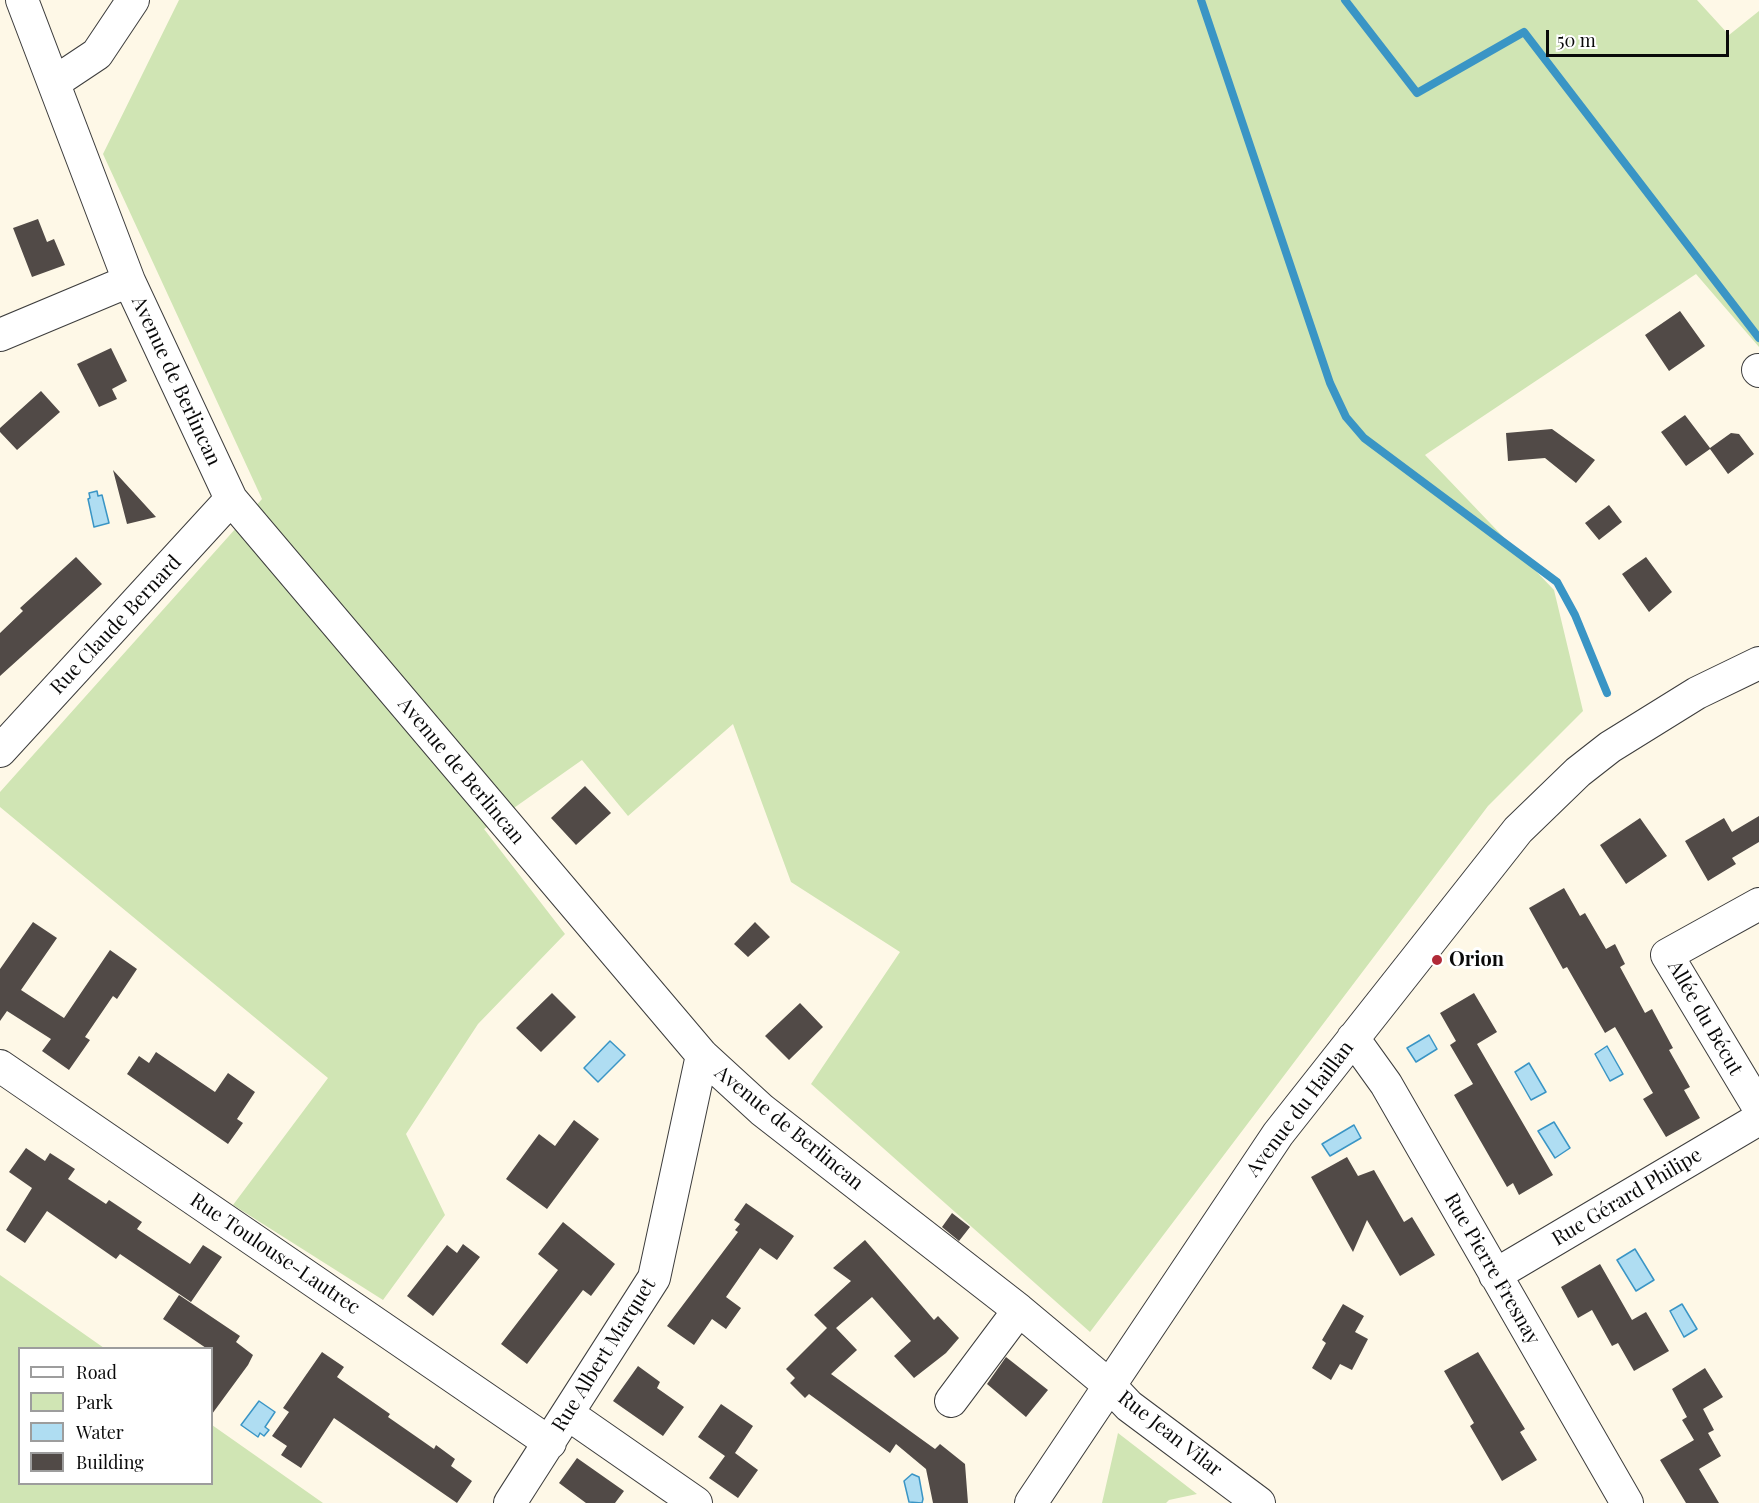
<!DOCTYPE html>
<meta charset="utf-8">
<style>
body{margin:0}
#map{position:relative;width:1759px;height:1503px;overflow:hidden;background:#fef8e7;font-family:"Playfair Display",serif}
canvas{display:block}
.legend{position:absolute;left:18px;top:1347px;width:195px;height:138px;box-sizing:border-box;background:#fff;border:2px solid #9d9d9d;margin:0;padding:8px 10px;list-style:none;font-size:18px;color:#0a0a0a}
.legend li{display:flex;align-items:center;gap:12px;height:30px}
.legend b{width:30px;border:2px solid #9d9d9d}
.scale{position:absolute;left:1546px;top:30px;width:183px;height:27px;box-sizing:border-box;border:3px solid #0a0a0a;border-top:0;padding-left:8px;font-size:18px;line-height:21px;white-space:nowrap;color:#0a0a0a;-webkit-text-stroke:4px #fff;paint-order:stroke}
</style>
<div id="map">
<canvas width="1759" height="1503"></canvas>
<ul class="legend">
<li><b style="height:8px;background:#fff"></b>Road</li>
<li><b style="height:16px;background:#d0e5b4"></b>Park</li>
<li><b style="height:16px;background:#afddf2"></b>Water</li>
<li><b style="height:16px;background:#514a47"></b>Building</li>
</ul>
<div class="scale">50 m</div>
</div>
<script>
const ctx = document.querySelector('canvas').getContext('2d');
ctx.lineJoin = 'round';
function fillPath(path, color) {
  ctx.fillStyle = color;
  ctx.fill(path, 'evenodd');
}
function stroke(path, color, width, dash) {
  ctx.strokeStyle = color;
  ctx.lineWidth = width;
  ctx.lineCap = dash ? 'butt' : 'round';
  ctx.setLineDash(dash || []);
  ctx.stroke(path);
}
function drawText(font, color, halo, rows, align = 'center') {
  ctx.font = font + ' "Playfair Display",serif';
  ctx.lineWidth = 6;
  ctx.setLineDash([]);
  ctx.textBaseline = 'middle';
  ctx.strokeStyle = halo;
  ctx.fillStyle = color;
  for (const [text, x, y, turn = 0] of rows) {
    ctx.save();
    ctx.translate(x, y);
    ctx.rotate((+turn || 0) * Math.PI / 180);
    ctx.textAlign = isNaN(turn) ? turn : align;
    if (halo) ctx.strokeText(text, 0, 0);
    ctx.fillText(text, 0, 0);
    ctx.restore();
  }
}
fillPath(new Path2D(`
 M179 0H1697L1729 35 1759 11V347L1696 274 1425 455 1554 590 1583 711 1488 806 1090 1332 811 1084 900 952 791 882 733 724 628 816 582 760 484 829 565 934 478 1024 406 1134 445 1215 383 1300 233 1205 328 1078 0 807V792L262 499 103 154Z
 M0 1275 104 1348H20V1484H212V1425L323 1503H0Z
 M1118 1433 1197 1494 1169 1500 1166 1503H1102Z`), '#d0e5b4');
const water = new Path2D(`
 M97 491 98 496 102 495 109 523 94 527 88 499 90 498 89 493Z
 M1429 1035 1437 1049 1416 1062 1407 1048Z
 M610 1041 625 1055 598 1082 584 1068Z
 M1607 1046 1623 1074 1610 1081 1595 1054Z
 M1529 1063 1546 1092 1531 1100 1515 1072Z
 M1554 1122 1570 1148 1555 1158 1538 1131Z
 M1354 1125 1361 1138 1330 1156 1322 1144Z
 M1635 1249 1654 1280 1636 1291 1617 1260Z
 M1682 1304 1697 1329 1684 1337 1670 1311Z
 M259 1401 275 1412 265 1427 269 1430 264 1436 260 1433 258 1437 241 1425Z
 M912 1474 919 1477 923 1499 922 1503 909 1502 904 1481Z`);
fillPath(water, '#afddf2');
stroke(water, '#3a95c5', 1.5);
stroke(new Path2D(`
 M1201 0 1330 383 1346 417 1364 438 1557 582 1575 615 1607 693
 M1345 0 1417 93 1524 32 1759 338`), '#3a95c5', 8);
fillPath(new Path2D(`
 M38 219 47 242 54 239 65 265 32 277 13 228Z
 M1680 311 1705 346 1669 371 1645 335Z
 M111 348 127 381 112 389 117 399 99 407 77 364Z
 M41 391 60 412 17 450 0 432V428Z
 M1685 415 1710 448 1731 433 1739 434 1754 454 1728 474 1710 449 1686 466 1661 432Z
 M1552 429 1595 460 1576 483 1545 458 1508 461 1506 433Z
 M113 470 156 517 127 524Z
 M1609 505 1622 522 1599 540 1585 523Z
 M76 557 102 584 0 676V633L23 611 20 608Z
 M1646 557 1672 592 1649 612 1622 574Z
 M585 786 611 813 576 845 551 818Z
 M1759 816V842L1732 858 1736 864 1708 881 1685 841 1724 818 1732 832Z
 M1640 818 1667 856 1626 884 1600 845Z
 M1564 888 1580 916 1585 913 1606 949 1615 944 1625 964 1620 967 1645 1013 1652 1009 1673 1048 1669 1050 1690 1087 1684 1090 1700 1118 1666 1137 1643 1099 1653 1093 1615 1027 1605 1033 1567 967 1563 969 1529 908Z
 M33 922 57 938 21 990 64 1018 110 950 137 969 117 999 113 996 85 1037 90 1040 69 1070 42 1051 51 1039 7 1011 0 1021V969Z
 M755 922 770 937 748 957 734 944Z
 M552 993 576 1017 541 1052 516 1028Z
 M1474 993 1497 1032 1477 1044 1553 1175 1519 1195 1513 1183 1507 1187 1454 1095 1473 1084 1450 1045 1456 1041 1440 1013Z
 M800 1003 823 1027 789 1060 765 1036Z
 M156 1052 215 1092 228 1073 255 1092 237 1119 243 1123 228 1144 127 1074 139 1056 149 1063Z
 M574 1120 599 1139 547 1209 506 1179 539 1134 555 1146Z
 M26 1148 45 1161 50 1153 75 1169 68 1179 106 1204 109 1200 142 1222 137 1229 190 1264 203 1245 222 1257 191 1302 120 1254 116 1259 47 1211 25 1243 6 1230 32 1188 9 1172Z
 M1347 1157 1358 1176 1374 1170 1404 1222 1412 1217 1435 1255 1400 1276 1367 1220 1353 1252 1311 1177Z
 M746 1203 794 1236 777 1260 760 1248 726 1297 741 1308 726 1329 712 1319 694 1345 667 1326 738 1232 735 1230 740 1224 734 1220Z
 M952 1213 970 1227 959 1241 942 1227Z
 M563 1222 615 1264 591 1296 583 1290 527 1364 501 1344 558 1270 538 1254Z
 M865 1240 934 1320 938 1316 959 1338 946 1353 914 1378 894 1356 911 1341 872 1297 836 1328 857 1350 831 1374 935 1449 940 1444 965 1464 968 1503H933L926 1469 896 1444 890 1453 809 1394 805 1398 790 1383 795 1378 786 1369 827 1328 814 1315 851 1281 833 1268Z
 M463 1244 480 1257 433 1316 407 1296 447 1245 457 1253Z
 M1600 1264 1632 1320 1646 1312 1669 1351 1634 1371 1618 1343 1612 1346 1592 1310 1578 1318 1561 1287Z
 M179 1295 240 1336 236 1342 253 1355 248 1365 212 1414V1348H206L163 1319Z
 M1343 1304 1364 1316 1355 1332 1368 1339 1352 1370 1340 1364 1331 1380 1312 1368 1326 1343 1322 1340Z
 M322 1352 344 1367 337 1377 390 1414 388 1417 434 1449 436 1445 455 1459 451 1466 472 1481 457 1503 334 1418 301 1468 281 1455 287 1446 272 1436 289 1412 283 1408Z
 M1478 1352 1525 1429 1520 1432 1537 1460 1502 1481 1470 1426 1474 1423 1444 1371Z
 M1006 1357 1048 1390 1026 1417 987 1384Z
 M638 1366 660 1382 657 1388 684 1407 663 1436 613 1401Z
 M1705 1368 1723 1397 1703 1409 1714 1430 1708 1433 1721 1456 1699 1469 1719 1503H1686L1660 1460 1694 1440 1682 1420 1687 1417 1672 1389Z
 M721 1404 753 1426 735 1453 758 1470 738 1498 709 1478 725 1456 698 1437Z
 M577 1458 624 1491 615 1503H586L559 1483Z`), '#514a47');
const minor = new Path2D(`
 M22 0 129 281 231 499 702 1055 762 1110 1019 1310 1110 1386 1129 1406 1259 1503
 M55 82 97 54 133 0
 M0 335 129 281
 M1758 370 1759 371
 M0 751 231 499
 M1759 904 1667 955 1759 1108
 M1353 1038 1386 1084 1627 1503
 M0 1066 550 1443
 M1495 1275 1759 1119
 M951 1401 1019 1310
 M568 1414 696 1503
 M510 1503 654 1278 702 1055
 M1031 1503 1278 1134 1518 830 1578 772 1610 747 1697 693 1759 663`);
stroke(minor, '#3d3d3d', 34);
stroke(minor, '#fff', 32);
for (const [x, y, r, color] of [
 [1437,960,6,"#b12a38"]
]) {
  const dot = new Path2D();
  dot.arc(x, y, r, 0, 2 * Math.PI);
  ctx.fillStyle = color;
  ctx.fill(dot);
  stroke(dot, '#fff', 2);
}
drawText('20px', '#0a0a0a', '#fff', [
 ["Avenue de Berlincan",176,381,65],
 ["Rue Claude Bernard",116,625,-47],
 ["Avenue de Berlincan",461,771,50],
 ["Allée du Bécut",1705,1018,60],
 ["Avenue du Haillan",1300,1109,-53],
 ["Avenue de Berlincan",789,1128,39],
 ["Rue Gérard Philipe",1627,1197,-31],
 ["Rue Toulouse-Lautrec",275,1254,34],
 ["Rue Pierre Fresnay",1492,1269,60],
 ["Rue Albert Marquet",604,1355,-58],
 ["Rue Jean Vilar",1170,1434,38]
]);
drawText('bold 20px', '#0a0a0a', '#fff', [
 ["Orion",1449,960]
], 'left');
</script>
